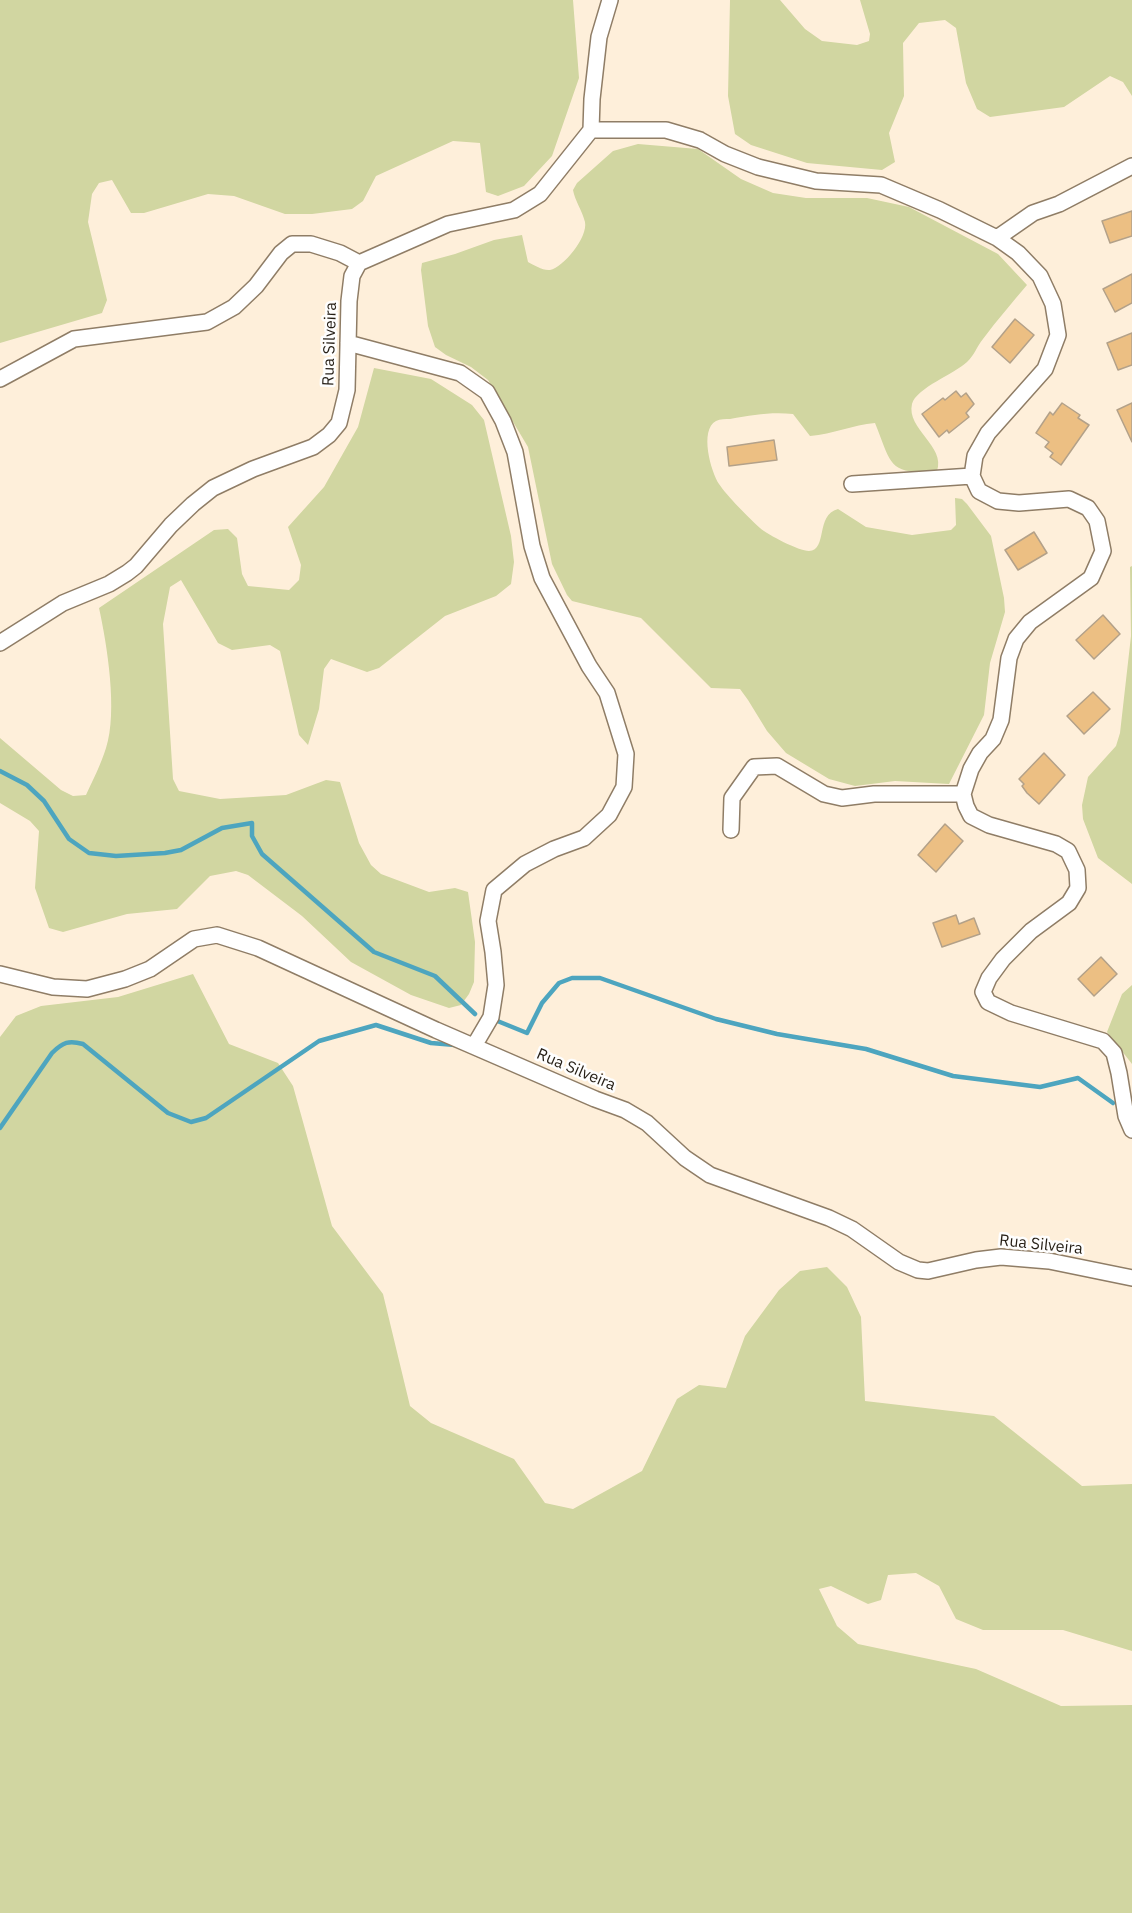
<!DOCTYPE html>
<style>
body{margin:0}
canvas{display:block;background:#feefda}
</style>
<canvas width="1132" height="1913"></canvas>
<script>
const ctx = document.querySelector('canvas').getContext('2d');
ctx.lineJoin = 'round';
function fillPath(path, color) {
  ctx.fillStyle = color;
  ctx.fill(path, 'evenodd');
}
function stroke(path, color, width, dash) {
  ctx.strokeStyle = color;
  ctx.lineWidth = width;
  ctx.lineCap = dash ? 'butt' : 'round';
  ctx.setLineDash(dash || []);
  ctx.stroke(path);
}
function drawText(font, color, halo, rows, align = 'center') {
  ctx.font = font + ' "IBM Plex Sans",sans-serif';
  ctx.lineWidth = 5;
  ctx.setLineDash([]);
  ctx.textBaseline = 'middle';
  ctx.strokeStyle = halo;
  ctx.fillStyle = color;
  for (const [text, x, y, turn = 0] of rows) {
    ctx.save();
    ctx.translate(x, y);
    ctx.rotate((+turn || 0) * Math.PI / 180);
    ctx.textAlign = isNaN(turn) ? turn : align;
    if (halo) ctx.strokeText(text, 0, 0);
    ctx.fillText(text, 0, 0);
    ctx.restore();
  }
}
fillPath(new Path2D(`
 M0 0H573L579 78 552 156 524 186 498 196 486 192 480 143 453 141 376 176 363 201 352 209 312 214H285L234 196 208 194 144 213H131L112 180 99 183 92 194 88 222 107 300 102 313 0 343Z
 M730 0H780L805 29 822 41 857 45 869 41 870 34 860 0H1132V96L1123 82 1110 76 1064 107 990 117 977 109 966 83 956 28 945 20 919 23 903 43 904 96 889 133 895 162 882 170 807 163 751 145 735 134 728 96Z
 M638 144 698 149 741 179 773 193 806 198H867L909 207 998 254 1027 285C1012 303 997 320 983 339 977 346 974 356 967 362 956 373 916 388 912 404 906 429 946 446 937 471 888 475 892 465 875 423 853 425 833 434 810 436L793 414C770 412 753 415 730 419 726 419 720 419 716 421 699 430 711 472 719 484 727 496 749 518 760 528 768 535 799 551 809 551 828 550 815 515 838 509L866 527 912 535 951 530 956 525 955 498 962 499 967 504 991 536 1004 598 1005 612 990 663 984 715 949 784 895 781 855 786 829 779 786 753 767 731 748 700 740 689 711 688 641 618 572 601 567 595 552 564 528 447 488 380 471 367 446 355 435 347 428 326 421 270 422 263 455 254 494 240 522 235 528 262C534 265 543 271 550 270 564 267 588 237 585 222 582 210 575 201 573 190L577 183 613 151Z
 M374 368 431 379 472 405 484 420 511 536 514 562 511 584 496 596 445 616 379 668 367 672 331 659 324 669 319 709 308 745 299 735 280 651 270 645 232 650 218 643 181 580 170 587 163 624 173 779 179 791 220 799 286 795 326 780 340 782 359 843 371 865 381 874 429 892 455 888 468 892 475 942 474 982 469 994 461 1005 449 1008 411 995 351 962 302 916 248 875 236 871 210 876 177 909 127 914 63 932 49 928 35 888 39 831 30 821 0 803V738L61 790 73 796 86 795C93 780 101 764 106 748 118 712 107 644 99 608L214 530 228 529 237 538 242 574 248 586 289 590 299 580 301 565 288 527 324 487 358 427Z
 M1132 566V884L1098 858 1083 819 1082 805 1088 777 1116 746 1120 733 1131 636 1130 567Z
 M193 974 229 1044 278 1063 293 1086 332 1226 383 1294 410 1406 431 1423 514 1459 545 1503 573 1509 642 1471 677 1399 699 1385 726 1388 745 1336 779 1290 800 1271 827 1267 847 1287 861 1317 865 1401 994 1416 1082 1486 1132 1484V1651L1063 1630H983L956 1619 939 1586 916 1573 888 1575 881 1600 868 1604 831 1586 819 1589 837 1626 858 1644 976 1669 1061 1706 1132 1705V1913H0V1037L16 1016 41 1006 118 997Z
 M1132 985V1064L1107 1032 1122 994Z`), '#d1d6a1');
stroke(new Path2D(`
 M0 771 27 785 44 801 69 839 89 853 116 856 165 853 181 850 222 828 252 823V836L262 854 374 952 435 976 475 1014
 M495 1020 527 1033 542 1003 559 983 572 978H600L716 1019 777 1034 866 1049 953 1076 1040 1087 1078 1078 1113 1103
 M0 1128 52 1053C63 1042 69 1040 83 1044L168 1113 191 1122 206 1118 319 1041 376 1025 431 1043 455 1045`), '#4da5bf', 4.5);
const building = new Path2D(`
 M1132 211V236L1110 243 1102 221Z
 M1132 274V303L1115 312 1103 289Z
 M1015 319 1034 335 1010 363 992 347Z
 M1132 333V365L1118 370 1107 343Z
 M956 391 961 397 966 393 974 404 966 413 969 417 949 433 947 430 939 437 922 414 943 398 945 400Z
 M1062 403 1080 415 1078 418 1089 425 1061 465 1050 457 1053 453 1045 447 1049 442 1036 433 1050 412 1053 415Z
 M1132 403V442L1117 410Z
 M774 440 777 460 729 466 727 447Z
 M1034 532 1047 553 1018 570 1005 550Z
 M1103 615 1120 634 1094 659 1076 640Z
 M1093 692 1110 709 1084 734 1067 716Z
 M1044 753 1065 775 1039 804 1027 793 1022 786 1024 784 1019 779Z
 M945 824 963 841 936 872 918 855Z
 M956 915 959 924 974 918 980 934 942 947 933 923Z
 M1101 957 1117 974 1094 996 1078 979Z`);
fillPath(building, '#ecbf83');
stroke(building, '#b3a189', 1.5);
const street = new Path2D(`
 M591 130H666L700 140 725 154 758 167 816 181 881 185 940 210 997 238 1033 213 1059 204 1132 166
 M997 238 1018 253 1040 276 1053 304 1058 335 1045 369 988 433 975 456 972 476 979 491 998 501 1019 503 1069 499 1088 508 1097 521 1103 551 1091 578 1030 622 1016 639 1009 658 1001 720 993 739 980 753 971 769 963 794 966 806 971 816 989 825 1056 844 1068 851 1077 870 1078 888 1069 903 1031 931 1003 959 989 978 983 992 988 1002 1011 1013 1103 1041 1114 1053 1119 1073 1126 1116 1132 1130
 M359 263 448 224 514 210 540 194 591 130 592 99 599 37 610 0
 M348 343 460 373 487 392 503 421 515 452 532 546 542 578 589 666 607 693 626 754 624 787 609 815 584 838 554 849 525 864 494 890 488 921 493 952 496 985 491 1017 474 1046
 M0 379 74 339 207 322 234 307 256 286 281 253 292 244H311L340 253 359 263
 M852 484 972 476
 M0 643 63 603 109 584 127 573 136 566 171 525 193 504 213 488 253 469 313 447 329 435 339 423 347 390 349 301 352 276 359 263
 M731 830 732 798 754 767 777 766 824 794 842 798 874 794H963
 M0 974 53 987 87 989 125 979 150 969 194 939 217 935 258 948 436 1030 595 1099 625 1110 647 1123 685 1158 710 1175 829 1218 852 1229 899 1262 918 1270 928 1271 976 1260 1001 1257 1049 1261 1132 1278`);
stroke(street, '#8f7d66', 18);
stroke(street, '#fff', 15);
drawText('16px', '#251e15', '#fefefe', [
 ["Rua Silveira",330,344,-88],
 ["Rua Silveira",576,1070,23],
 ["Rua Silveira",1041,1245,6]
]);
</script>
